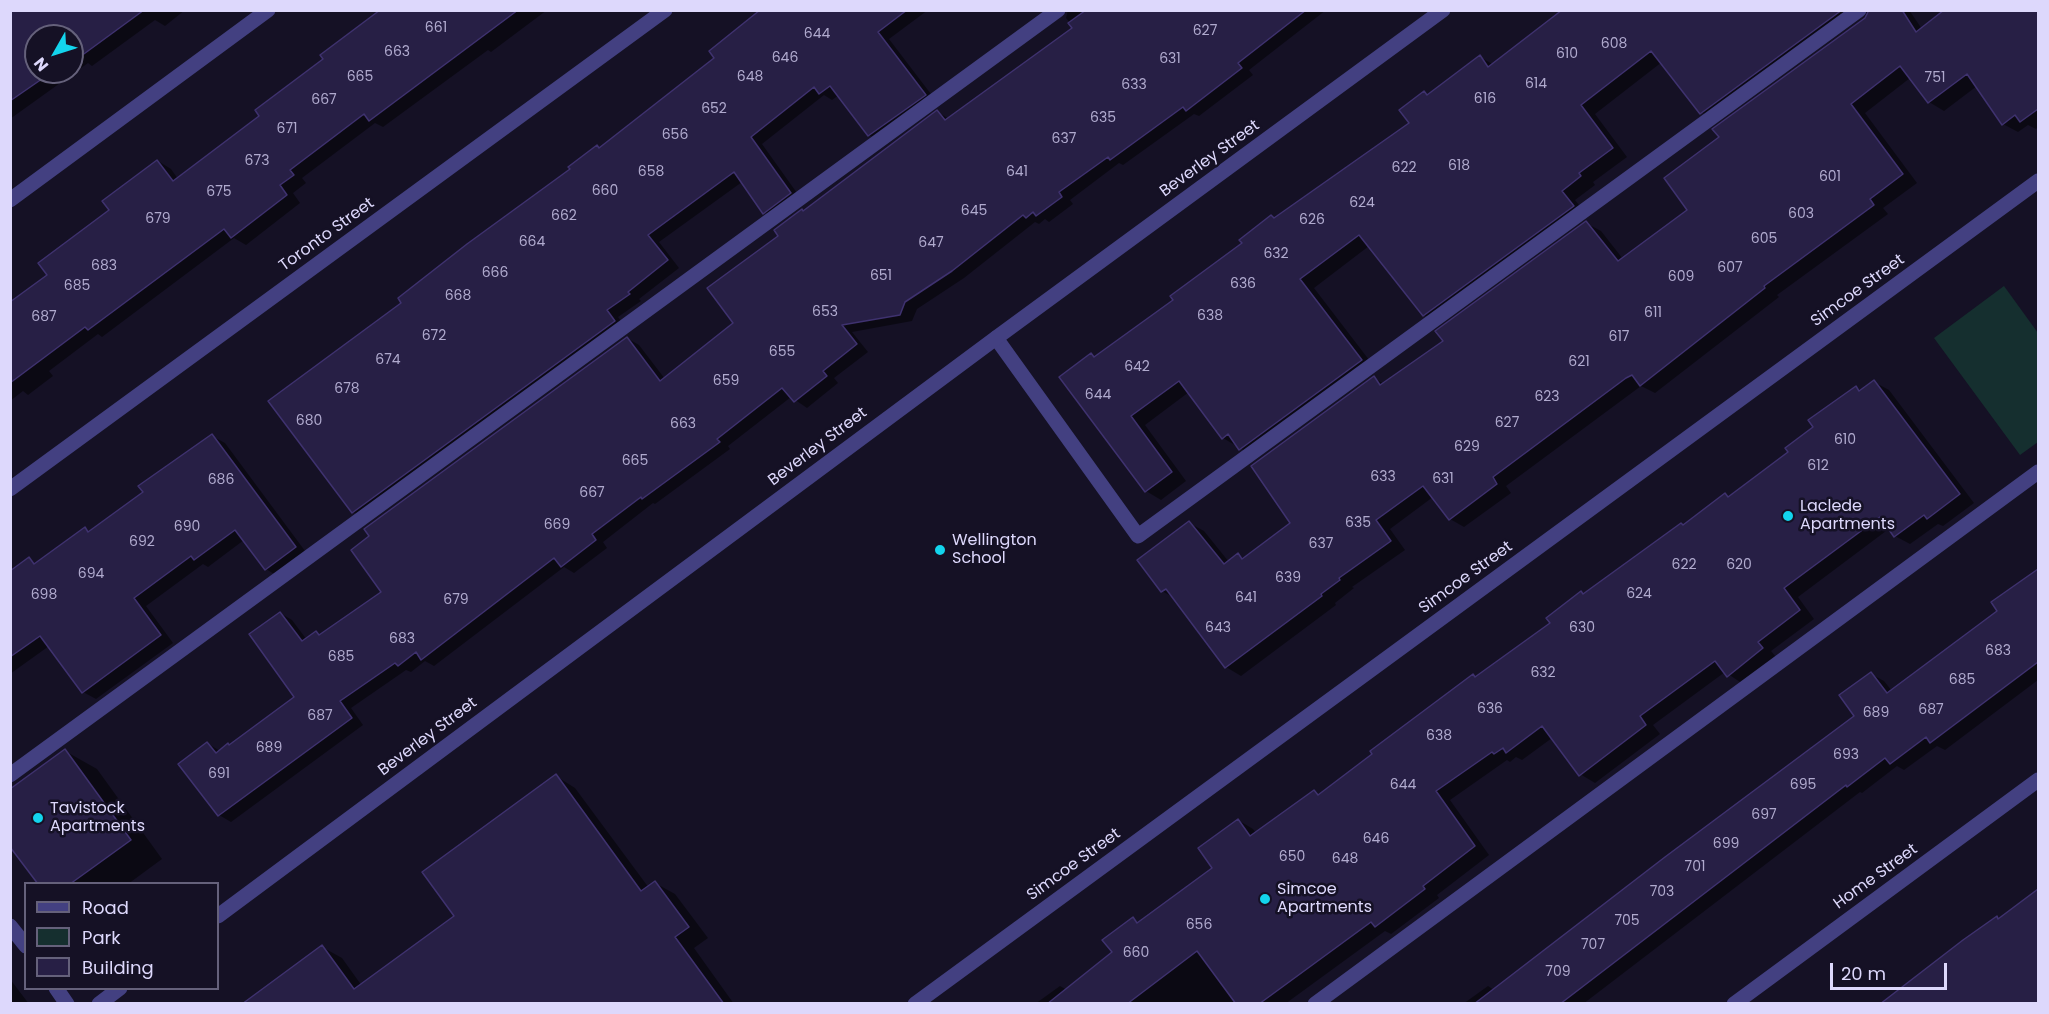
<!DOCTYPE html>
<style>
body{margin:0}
#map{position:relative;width:2049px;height:1014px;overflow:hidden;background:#151125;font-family:Poppins,sans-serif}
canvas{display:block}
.frame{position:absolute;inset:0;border:12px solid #ddd8fc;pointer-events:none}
.legend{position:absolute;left:24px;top:882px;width:195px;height:108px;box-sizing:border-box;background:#151125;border:2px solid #65617b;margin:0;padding:8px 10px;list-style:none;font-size:18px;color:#ddd8fc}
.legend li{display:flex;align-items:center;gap:12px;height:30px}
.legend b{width:30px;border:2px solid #65617b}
.north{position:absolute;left:24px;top:24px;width:60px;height:60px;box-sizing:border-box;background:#151125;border:2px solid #65617b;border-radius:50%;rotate:231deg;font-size:16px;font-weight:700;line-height:24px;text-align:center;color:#ddd8fc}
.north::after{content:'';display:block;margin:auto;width:21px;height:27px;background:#13d4ed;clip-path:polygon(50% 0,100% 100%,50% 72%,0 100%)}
.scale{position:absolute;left:1830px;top:963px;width:117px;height:27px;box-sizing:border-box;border:3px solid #ddd8fc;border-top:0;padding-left:8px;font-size:18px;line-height:21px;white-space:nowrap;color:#ddd8fc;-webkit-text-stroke:4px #151125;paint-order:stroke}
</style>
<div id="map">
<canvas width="2049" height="1014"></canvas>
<div class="frame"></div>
<ul class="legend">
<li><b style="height:8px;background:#434081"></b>Road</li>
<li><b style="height:16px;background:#152f2f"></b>Park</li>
<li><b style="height:16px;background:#271f45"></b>Building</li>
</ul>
<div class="north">N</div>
<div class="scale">20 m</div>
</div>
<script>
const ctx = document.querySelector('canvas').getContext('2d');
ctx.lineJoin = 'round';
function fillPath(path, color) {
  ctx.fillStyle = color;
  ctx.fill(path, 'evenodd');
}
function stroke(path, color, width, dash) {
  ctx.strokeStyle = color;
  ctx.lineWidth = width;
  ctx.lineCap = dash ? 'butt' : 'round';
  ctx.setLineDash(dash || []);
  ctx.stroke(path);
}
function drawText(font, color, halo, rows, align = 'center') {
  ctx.font = font + ' Poppins,sans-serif';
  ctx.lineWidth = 5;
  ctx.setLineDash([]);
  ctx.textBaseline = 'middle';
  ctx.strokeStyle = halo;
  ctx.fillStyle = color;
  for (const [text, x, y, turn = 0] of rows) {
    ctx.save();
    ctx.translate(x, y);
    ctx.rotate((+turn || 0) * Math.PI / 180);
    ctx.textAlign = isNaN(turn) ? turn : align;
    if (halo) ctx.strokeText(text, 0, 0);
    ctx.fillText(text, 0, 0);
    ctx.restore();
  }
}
fillPath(new Path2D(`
 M2004 286 2038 333V442L2020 455 1934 338Z`), '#152f2f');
fillPath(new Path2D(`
 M16 10H185L165 26 155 20 92 66 88 63 10 119V14ZM36 36H72V72H36Z
 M397 10H547L491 52 488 50 383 127 375 123 302 178 306 183 293 193 300 203 246 245 234 238 102 337 98 334 49 371 53 376 28 395 23 391 10 401V304L49 276 158 161 171 169 178 179Z
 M777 10H928L889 39 937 102 881 142 869 135 839 95 832 100 824 95 762 144 802 200 776 219 764 212 742 182 659 242 679 268 639 299 641 301 618 317 626 328 365 519 353 512 403 303Z
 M1068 10H1326L1249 70 1253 75 1199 116 1194 114 1123 165 1119 163 1070 200 1073 204 1049 222 1045 219 1039 224 1035 222 964 278 917 309 912 321 852 332 868 352 834 378 838 383 807 408 791 397 728 446 730 449 655 504 653 503 603 542 607 548 574 573 564 567 434 666 425 661 411 672 406 670 351 708 363 725 231 822 219 815 207 743 220 751 230 746 296 698 280 613 292 620 307 640 316 633 321 635 383 592 627 338 639 345 665 379 735 324 780 236 805 212 938 112 949 119 1074 28 1066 18Z
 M1565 10H1868L1716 121 1701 112 1662 62 1595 114 1627 157 1593 182 1595 185 1575 200 1587 215 1439 323 1424 315 1369 246 1314 288 1376 369 1255 457 1223 438 1189 392 1145 425 1186 481 1161 500 1146 491 1061 378 1092 355 1096 357 1175 300 1276 219 1411 123 1424 92 1429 95 1480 57 1494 65Z
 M1869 10H1909L1922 29 1946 10H2038V127L2036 129 2028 125 2018 132 2003 124 1977 86 1944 111 1929 102 1910 78 1865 113 1917 183 1883 208 1888 214 1777 295 1779 297 1655 393 1641 386 1506 486 1511 493 1464 527 1450 519 1433 497 1390 529 1405 550 1352 587 1354 588 1335 603 1336 605 1241 676 1226 667 1176 599 1162 591 1139 560 1189 523 1204 531 1229 562 1238 555 1245 559 1292 523 1374 378 1384 384 1445 342 1586 223 1601 231 1623 259 1689 210 1721 137 1866 19Z
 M1874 382 1889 390 1974 503 1943 526 1938 524 1910 544 1895 536 1890 528 1798 597 1814 619 1771 651 1776 657 1743 684 1725 672 1653 725 1660 734 1595 783 1580 774 1552 738 1522 760 1516 757 1510 762 1507 760 1450 800 1489 855 1437 895 1439 898 1391 934 1385 931 1285 1004H1035L1060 986 1067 990 1114 953 1133 919 1139 923 1214 868 1238 820 1253 829 1256 833 1314 792 1320 795 1552 623 1584 595 1684 526 1725 495 1730 497 1791 452 1856 387 1862 391Z
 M212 436 225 443 308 555 279 577 266 569 244 540 208 567 203 564 146 606 173 643 96 699 83 692 49 646 10 674V590L85 529 90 532 145 492Z
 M2038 570V680L1945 750 1937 746 1904 770 1897 766 1862 793 1860 792 1583 1004H1463L1488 986 1494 990 1856 716 1871 674 1884 681 1892 691 1999 611 1993 603Z
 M65 751 97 769 162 859 128 884H39Z
 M556 776 575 788 649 888 655 883 675 894 708 938 694 948 734 1004H245L322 947 342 958 362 986 456 916Z
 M2038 891V1004H1882L1997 918 1999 920Z
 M10 979 29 1004H10Z`), '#0007');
const building = new Path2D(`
 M10 10H144L77 59 75 55 72 58V36H36V72H52L10 101Z
 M380 10H518L369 121 364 114 290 170 294 175 280 185 287 195 231 238 224 229 88 330 85 327 10 383V302L47 275 38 263 109 210 102 201 157 160 173 181 259 116 255 110 323 59 320 55Z
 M760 10H907L878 32 926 95 868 136 830 86 819 94 814 87 751 137 791 193 763 214 734 172 648 235 668 260 628 292 630 294 607 310 615 321 352 513 268 401 401 303 398 298 467 244 570 169 568 167 597 145 599 148 714 58 709 51Z
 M1086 10H1306L1238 63 1242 68 1186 111 1183 107 1110 160 1108 157 1059 192 1062 197 1036 216 1033 212 1026 218 1023 215 952 271 905 302 900 315 842 325 857 344 823 371 827 376 794 402 782 388 717 439 720 442 642 499 641 497 592 534 596 540 561 567 554 558 421 660 416 652 398 666 395 663 340 701 352 718 218 816 178 764 207 742 216 753 228 743 229 745 294 697 249 634 280 612 302 641 316 631 319 635 381 592 351 550 369 536 364 529 627 337 660 381 733 323 707 288 778 236 774 230 802 209 803 211 937 110 945 120 1072 28 1068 23Z
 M1562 10H1842L1700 114 1651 51 1581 105 1613 148 1579 173 1581 176 1562 191 1574 206 1423 316 1359 235 1300 279 1362 360 1239 450 1228 434 1222 439 1179 381 1131 416 1172 472 1145 492 1059 377 1091 353 1094 357 1173 300 1170 296 1242 243 1239 240 1271 215 1274 218 1409 123 1399 110 1424 91 1427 95 1480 55 1488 67Z
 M1869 10H1902L1916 32 1944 10H2038V109L2020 122 2015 115 2002 125 1967 74 1928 103 1900 66 1851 104 1903 174 1870 199 1874 205 1764 286 1765 288 1640 386 1632 375 1626 378 1493 477 1497 484 1449 520 1423 486 1376 520 1391 541 1339 578 1340 580 1321 594 1322 596 1225 668 1166 589 1161 592 1137 560 1189 521 1224 564 1238 553 1242 559 1290 523 1251 466 1374 376 1380 385 1443 341 1435 331 1586 221 1618 261 1687 210 1664 178 1719 137 1712 129 1865 18Z
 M1874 380 1960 494 1927 519 1924 515 1894 537 1880 517 1784 588 1800 610 1758 642 1763 648 1727 677 1715 661 1640 716 1646 725 1579 776 1542 726 1506 753 1503 748 1494 754 1492 752 1436 791 1475 846 1423 886 1425 889 1375 927 1371 922 1259 1004H1236L1197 951 1127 1004H1047L1112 952 1102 940 1133 917 1137 923 1212 868 1198 848 1238 819 1250 836 1314 790 1318 795 1372 754 1370 751 1473 674 1475 677 1550 623 1546 618 1581 591 1583 594 1681 523 1683 525 1725 493 1728 497 1788 452 1785 448 1813 427 1808 420 1856 386 1859 391Z
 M212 434 296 547 265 570 235 530 194 560 191 556 134 598 161 635 82 693 40 636 10 657V571L29 557 34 564 85 527 88 532 143 492 138 486Z
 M2038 569V662L1930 743 1926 737 1890 764 1885 758 1847 787 1846 785 1560 1004H1474L1665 857 1854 716 1839 695 1871 672 1887 693 1997 611 1991 602Z
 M65 749 131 840 70 884H38L10 847V789Z
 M556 774 641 891 655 881 689 927 675 937 724 1004H242L322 945 354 989 454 916 422 872Z
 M2038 889V1004H1880L1963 940 1997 916 1998 919Z`);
fillPath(building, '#271f45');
stroke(building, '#3f326f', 1.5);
stroke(new Path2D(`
 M10 200 268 10
 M996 338 1138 536 1859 10
 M10 775 1058 10
 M1315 1004 2038 472`), '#434081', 15);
stroke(new Path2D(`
 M10 489 665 10
 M218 916 996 338 1443 10
 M99 1004 120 988
 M915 1004 2038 181
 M1734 1004 2038 780`), '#434081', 15);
stroke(new Path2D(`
 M10 926 26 946
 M56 988 67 1004`), '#434081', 15);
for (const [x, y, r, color] of [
 [1788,516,6,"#13d4ed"],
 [940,550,6,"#13d4ed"],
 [38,818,6,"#13d4ed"],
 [1265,899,6,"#13d4ed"]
]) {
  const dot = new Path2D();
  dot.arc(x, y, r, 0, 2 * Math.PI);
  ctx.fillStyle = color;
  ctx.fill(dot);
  stroke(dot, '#151125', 2);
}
drawText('14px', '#b0aace', null, [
 ["661",436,28],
 ["627",1205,31],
 ["644",817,34],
 ["608",1614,44],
 ["663",397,52],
 ["610",1567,54],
 ["646",785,58],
 ["631",1170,59],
 ["665",360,77],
 ["648",750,77],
 ["751",1935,78],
 ["614",1536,84],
 ["633",1134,85],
 ["616",1485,99],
 ["667",324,100],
 ["652",714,109],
 ["635",1103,118],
 ["671",287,129],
 ["656",675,135],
 ["637",1064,139],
 ["673",257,161],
 ["618",1459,166],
 ["622",1404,168],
 ["658",651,172],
 ["641",1017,172],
 ["601",1830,177],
 ["660",605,191],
 ["675",219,192],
 ["624",1362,203],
 ["645",974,211],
 ["603",1801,214],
 ["662",564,216],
 ["679",158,219],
 ["626",1312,220],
 ["605",1764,239],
 ["664",532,242],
 ["647",931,243],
 ["632",1276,254],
 ["683",104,266],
 ["607",1730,268],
 ["666",495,273],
 ["651",881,276],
 ["609",1681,277],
 ["636",1243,284],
 ["685",77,286],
 ["668",458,296],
 ["653",825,312],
 ["611",1653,313],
 ["638",1210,316],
 ["687",44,317],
 ["672",434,336],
 ["617",1619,337],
 ["655",782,352],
 ["674",388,360],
 ["621",1579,362],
 ["642",1137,367],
 ["659",726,381],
 ["678",347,389],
 ["644",1098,395],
 ["623",1547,397],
 ["680",309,421],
 ["627",1507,423],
 ["663",683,424],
 ["610",1845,440],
 ["629",1467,447],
 ["665",635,461],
 ["612",1818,466],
 ["633",1383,477],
 ["631",1443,479],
 ["686",221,480],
 ["667",592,493],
 ["635",1358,523],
 ["669",557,525],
 ["690",187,527],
 ["692",142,542],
 ["637",1321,544],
 ["622",1684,565],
 ["620",1739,565],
 ["694",91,574],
 ["639",1288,578],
 ["624",1639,594],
 ["698",44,595],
 ["641",1246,598],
 ["679",456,600],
 ["643",1218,628],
 ["630",1582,628],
 ["683",402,639],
 ["683",1998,651],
 ["685",341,657],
 ["632",1543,673],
 ["685",1962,680],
 ["636",1490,709],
 ["687",1931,710],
 ["689",1876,713],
 ["687",320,716],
 ["638",1439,736],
 ["689",269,748],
 ["693",1846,755],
 ["691",219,774],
 ["644",1403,785],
 ["695",1803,785],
 ["697",1764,815],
 ["646",1376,839],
 ["699",1726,844],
 ["650",1292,857],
 ["648",1345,859],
 ["701",1695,867],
 ["703",1662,892],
 ["705",1627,921],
 ["656",1199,925],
 ["707",1593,945],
 ["660",1136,953],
 ["709",1558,972]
]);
drawText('16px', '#ddd8fc', '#151125', [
 ["Beverley Street",1210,159,-36],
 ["Toronto Street",327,235,-36],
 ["Simcoe Street",1858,291,-36],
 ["Beverley Street",818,447,-37],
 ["Simcoe Street",1466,578,-36],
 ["Beverley Street",428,737,-37],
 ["Simcoe Street",1074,865,-36],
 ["Home Street",1876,877,-36]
]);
drawText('16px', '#ddd8fc', '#151125', [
 ["Laclede",1800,507],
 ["Apartments",1800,525],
 ["Wellington",952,541],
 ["School",952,559],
 ["Tavistock",50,809],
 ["Apartments",50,827],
 ["Simcoe",1277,890],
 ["Apartments",1277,908]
], 'left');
</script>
